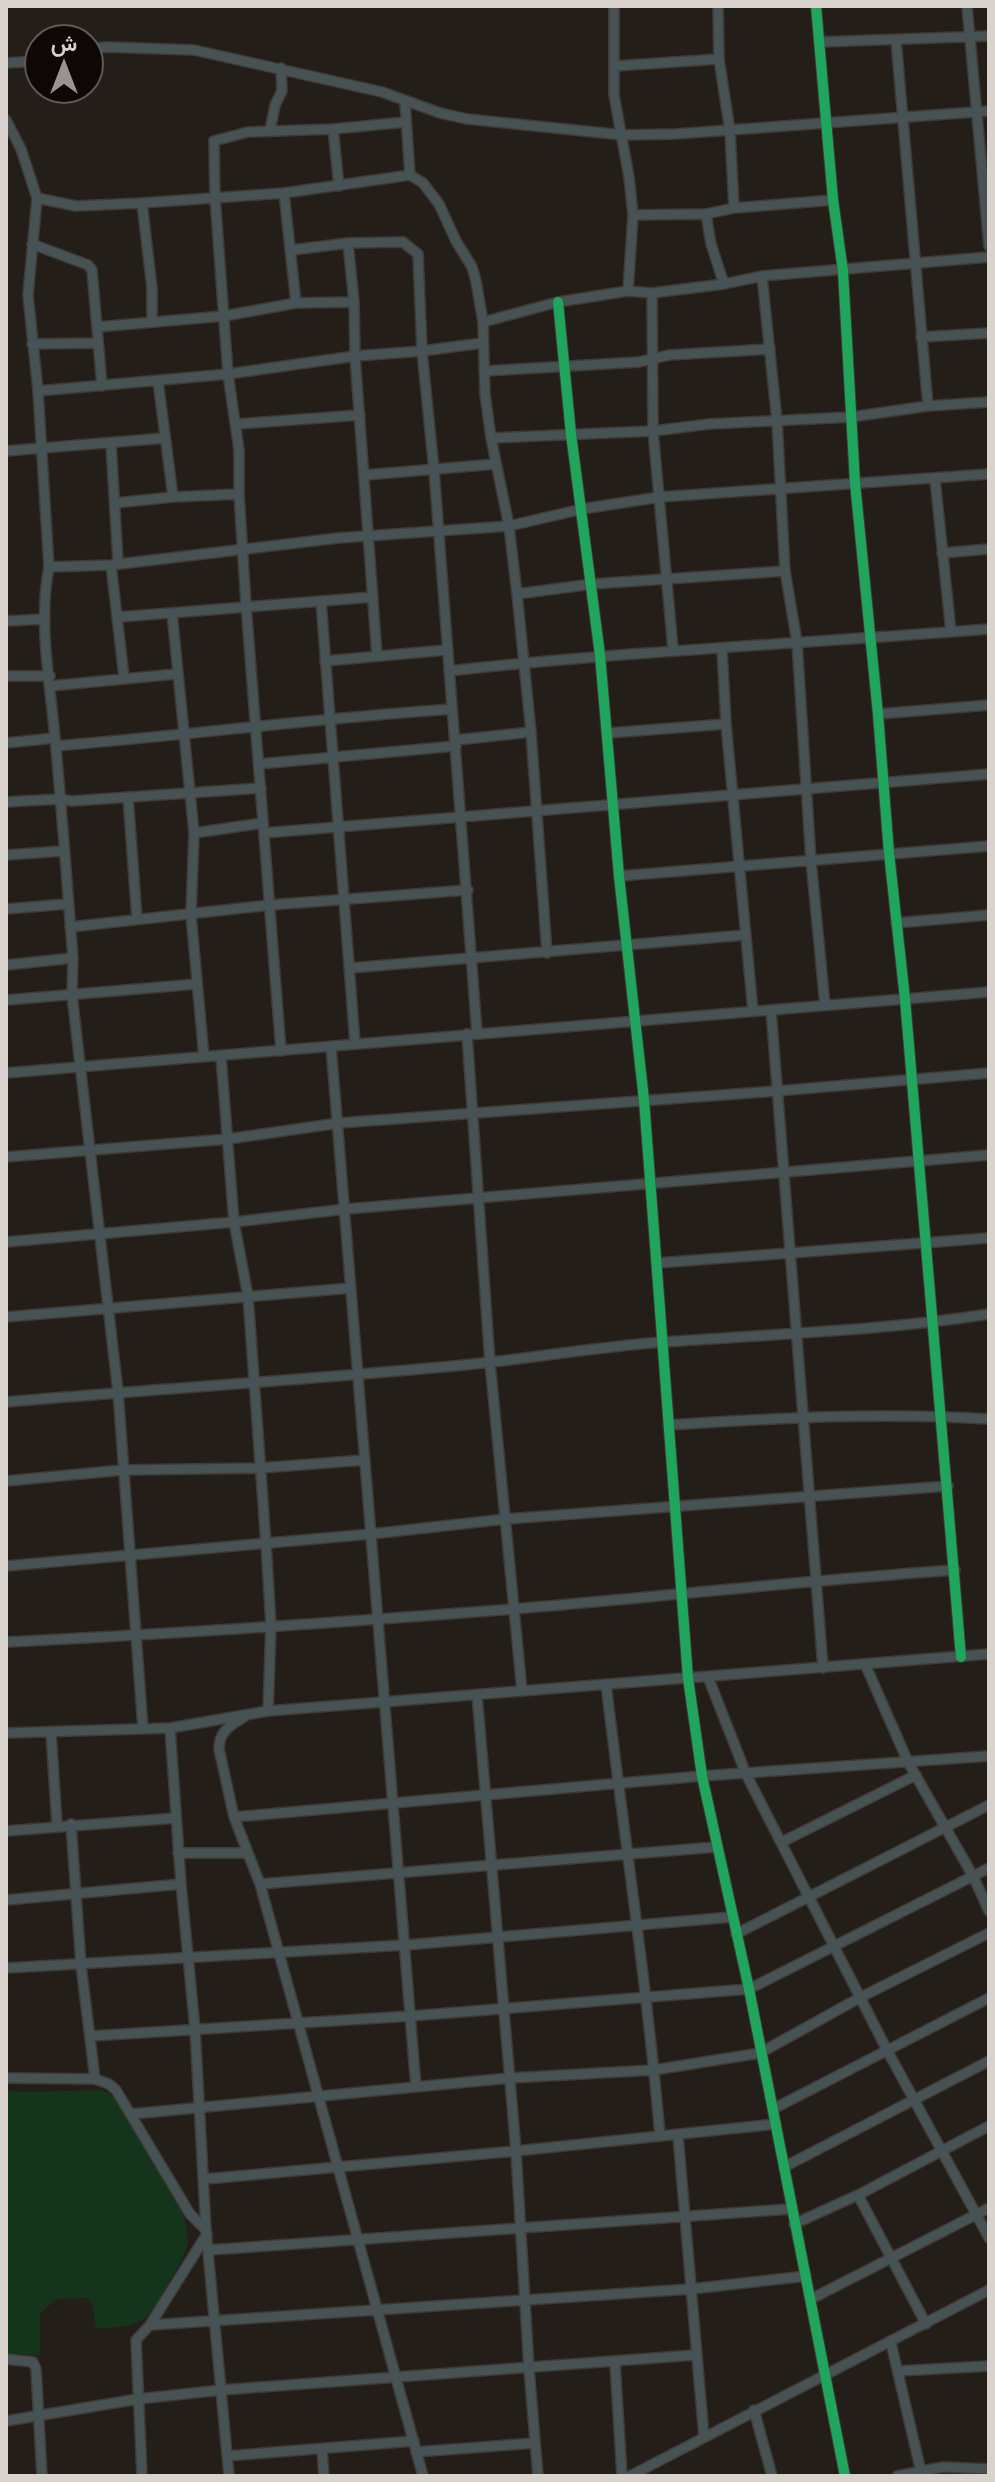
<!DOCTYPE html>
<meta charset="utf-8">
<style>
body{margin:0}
#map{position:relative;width:995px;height:2482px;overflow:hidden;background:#241e19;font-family:Barlow,Vazirmatn,sans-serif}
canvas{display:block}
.frame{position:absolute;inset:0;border:8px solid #dad2cd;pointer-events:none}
.north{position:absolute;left:24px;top:24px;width:80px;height:80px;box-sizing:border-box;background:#0d0805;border:2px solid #5f5955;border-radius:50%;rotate:0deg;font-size:22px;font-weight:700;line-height:32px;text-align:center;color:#dad2cd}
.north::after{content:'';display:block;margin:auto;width:28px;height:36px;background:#9a938e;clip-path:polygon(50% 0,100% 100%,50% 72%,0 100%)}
</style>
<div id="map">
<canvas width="995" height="2482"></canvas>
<div class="frame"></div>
<div class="north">ش</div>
</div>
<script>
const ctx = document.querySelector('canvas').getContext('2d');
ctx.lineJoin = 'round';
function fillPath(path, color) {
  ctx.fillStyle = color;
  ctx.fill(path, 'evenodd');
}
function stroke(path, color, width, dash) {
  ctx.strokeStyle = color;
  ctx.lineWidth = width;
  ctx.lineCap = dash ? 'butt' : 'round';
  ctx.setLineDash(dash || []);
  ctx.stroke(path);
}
fillPath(new Path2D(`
 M6 2090 24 2092 103 2090 117 2099C138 2134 188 2200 188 2241 188 2252 171 2278 165 2290 147 2325 133 2328 96 2328L92 2303 87 2298 57 2299 40 2313V2355L6 2354Z`), '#14341b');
const minor = new Path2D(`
 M614 6V95L629 177 633 215 628 291
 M718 6 719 59 730 131 734 208
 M816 6 833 200 843 271 855 483 878 714 889 853 905 999 961 1657
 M967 6 989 246
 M896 40 928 406
 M819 42 989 36
 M88 49 107 47 194 50 382 92 440 113 467 119 623 135 675 134 989 111
 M6 63 40 61
 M615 66 719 59
 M405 102 410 175
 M6 120 21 149 37 198 28 295 38 391 49 567C38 622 50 682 55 738 62 811 67 885 73 958L72 995 118 1392 143 1729
 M333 129 339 186
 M270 131 275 105 282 91 281 68
 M284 193 296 303
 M37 198 76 206 142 203 284 193 410 175 423 183 439 204 456 241 472 267 476 281 483 322 485 394 491 438 509 526 517 594 531 732 547 953
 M142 203 152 288V320
 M706 214 711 244 724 284
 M633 215 706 214 734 208 833 200
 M348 243 354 302 355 356 377 656
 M32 244 88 265 92 270 102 386
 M292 250 348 243 403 242 418 254 422 351 434 470 477 1033
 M762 276 777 421 785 571 797 642 811 861 825 1005
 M652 293 653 431 673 649
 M558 302 571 434 600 655 619 876 644 1100 688 1678 702 1776 749 1989 845 2476
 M483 322 558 302 628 291 652 293 724 284 762 276 989 257
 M97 327 224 316 296 303 354 302
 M921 337 989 333
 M32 344 97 343
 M484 371 639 362 669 355 770 349
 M158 381 173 497 239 494
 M38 391 228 374 355 356 422 351 482 343
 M237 424 360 415
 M491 438 653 431 709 424 851 417 928 406 989 402
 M111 444 118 562
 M6 451 165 438
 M365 475 496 464
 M935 479 951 632
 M115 503 173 497
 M942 553 989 549
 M111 565 124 677
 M49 567 111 565 338 538 509 526 582 509 660 497 989 474
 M517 594 592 584 785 571
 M321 601 355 1043
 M172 613 194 833 191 915 204 1057
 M119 617 373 597
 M6 621 45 619
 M722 649 726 724 753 1011
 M325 661 446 650
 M449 671C629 651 809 643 989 629
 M6 676H50
 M50 686 176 674
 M878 714 989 705
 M608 733 726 724
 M456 740 531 732
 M6 743 55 738
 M56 746C188 735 320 718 452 709
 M259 764 456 746
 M128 797 137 919
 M6 802 60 799 72 801 261 788
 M194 833 263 823
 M264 833 989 774
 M6 855 63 851
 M619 876 989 846
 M6 909 67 904
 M896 923 989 915
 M70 927 270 905 468 890
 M6 965 73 958
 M350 968 745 935
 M6 1000 197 984
 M771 1010 823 1668
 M467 1034 490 1363 522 1691
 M331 1046 416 2087
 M281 1051 246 605 239 494V450L228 374 215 197 214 141 248 132 333 129 406 122
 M221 1057 234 1222 248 1296 266 1544 271 1626 268 1711
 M6 1073 989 992
 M6 1157 228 1139 339 1123 777 1091 989 1073
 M6 1242 234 1222 346 1209 989 1155
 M657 1263 989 1238
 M6 1317 351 1288
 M6 1402C155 1389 304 1380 453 1366 523 1360 593 1347 663 1342 772 1334 881 1331 989 1314
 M668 1425C775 1418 882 1412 989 1419
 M6 1481 123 1470 260 1468 365 1460
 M6 1566 371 1534 506 1519 948 1486
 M6 1642C175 1634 345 1622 514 1609 661 1597 807 1580 955 1570
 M865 1664 908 1762 973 1876 989 1911
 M708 1677 746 1774 887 2050 989 2238
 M606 1684C624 1835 647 1985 660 2136
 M477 1695 516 2151 529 2369 538 2476
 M244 1717C230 1726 219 1731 219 1749L234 1817 260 1884 423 2476
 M170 1728 181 1884 195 2029 206 2230 229 2476
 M51 1732 57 1825
 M6 1733 170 1728 268 1711 989 1654
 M234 1817 702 1776 989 1756
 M71 1824 81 1965 95 2079 109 2084 116 2090 190 2214 206 2230
 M6 1831 176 1818
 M782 1842 916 1775
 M178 1853H246
 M260 1884 716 1847
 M6 1900 181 1884
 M736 1934 989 1805
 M6 1968 406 1945 732 1917
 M91 2036 411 2016 749 1989 989 1868
 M6 2078 95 2079
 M773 2109 989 1998
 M132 2114 510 2078 654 2070 760 2053 861 1997 989 1933
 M678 2136 704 2437
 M784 2167 989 2061
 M205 2179 516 2151 776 2124
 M858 2195 926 2324
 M794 2224 858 2195 989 2126
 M209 2250 790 2209
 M811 2299 989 2208
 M150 2325 691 2289 806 2276
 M891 2343 922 2476
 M6 2359 33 2362 36 2369 42 2476
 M615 2363 622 2476
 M898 2371 989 2366
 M754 2410 772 2476
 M6 2421 138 2399 221 2390 695 2355
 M322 2449 324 2476
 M416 2452 535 2443
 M227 2456 414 2441
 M142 2476 136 2340 150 2325 207 2234
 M630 2476 989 2290
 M897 2476 943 2467 989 2469`);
stroke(minor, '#403b37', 12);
stroke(minor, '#465254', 9);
stroke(new Path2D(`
 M816 6 833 200 843 271 855 483 878 714 889 853 905 999 961 1657
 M558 302 571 434 600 655 619 876 644 1100 688 1678 702 1776 749 1989 845 2476`), '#20a55d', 10);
</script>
